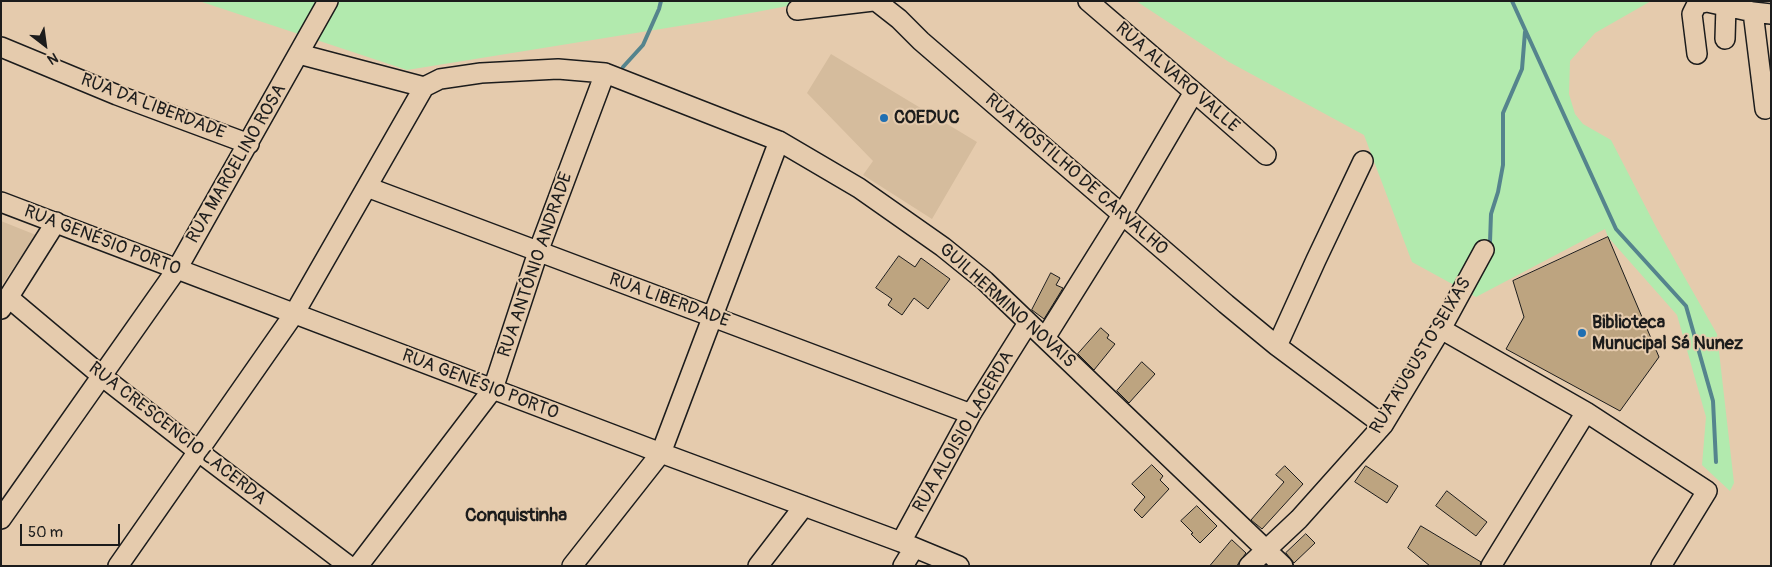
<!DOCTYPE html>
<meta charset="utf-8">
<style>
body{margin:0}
#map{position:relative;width:1772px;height:567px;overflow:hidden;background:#e5cbad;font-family:Pangolin,sans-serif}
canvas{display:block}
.frame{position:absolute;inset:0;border:2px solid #1c1c1c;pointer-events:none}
.north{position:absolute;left:20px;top:20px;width:50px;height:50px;-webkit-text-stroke:4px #e5cbad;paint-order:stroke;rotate:150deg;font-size:14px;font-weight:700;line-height:20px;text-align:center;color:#1c1c1c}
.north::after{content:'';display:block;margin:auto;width:18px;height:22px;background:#1c1c1c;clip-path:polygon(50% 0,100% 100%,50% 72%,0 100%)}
.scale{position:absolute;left:20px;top:524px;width:100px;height:22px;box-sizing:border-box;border:2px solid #1c1c1c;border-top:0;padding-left:6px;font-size:15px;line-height:18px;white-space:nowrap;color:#1c1c1c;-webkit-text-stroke:4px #e5cbad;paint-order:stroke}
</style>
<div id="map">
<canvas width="1772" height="567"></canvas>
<div class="frame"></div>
<div class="north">N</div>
<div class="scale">50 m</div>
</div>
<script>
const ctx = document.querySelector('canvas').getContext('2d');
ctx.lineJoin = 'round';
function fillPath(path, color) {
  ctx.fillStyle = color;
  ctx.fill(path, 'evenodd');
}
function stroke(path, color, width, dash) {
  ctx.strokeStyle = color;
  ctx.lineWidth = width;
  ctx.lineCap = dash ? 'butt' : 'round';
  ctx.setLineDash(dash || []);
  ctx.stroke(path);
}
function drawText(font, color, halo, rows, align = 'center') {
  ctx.font = font + ' Pangolin,sans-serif';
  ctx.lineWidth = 4;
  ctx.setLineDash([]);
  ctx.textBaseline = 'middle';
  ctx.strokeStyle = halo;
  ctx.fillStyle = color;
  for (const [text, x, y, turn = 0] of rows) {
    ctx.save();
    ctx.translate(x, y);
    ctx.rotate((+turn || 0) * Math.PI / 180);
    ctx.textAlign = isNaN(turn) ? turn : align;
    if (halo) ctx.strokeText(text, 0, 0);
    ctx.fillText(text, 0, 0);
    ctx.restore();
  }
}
fillPath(new Path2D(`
 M831 54 977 142 932 219 863 175 873 161 807 93Z
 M1 221 36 235 1 286Z`), '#d5bc9d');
fillPath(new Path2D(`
 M199 1H813L710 21 407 70Z
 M1136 1H1651L1595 33 1570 61 1569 94 1575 114 1583 124 1611 140 1656 227 1717 334 1734 483 1730 491 1702 465 1706 417 1677 315 1608 237 1605 229 1476 297 1412 262 1364 135 1229 62Z`), '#b2eaae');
stroke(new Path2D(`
 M1512 1 1616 229 1686 306 1713 401 1716 462
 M623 67 643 45 659 9 661 1
 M1490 242 1491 214 1498 192 1503 165V113L1522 69 1525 32`), '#55848d', 4);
const building = new Path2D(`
 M1608 237 1659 357 1620 411 1506 349 1524 317 1513 281Z
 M899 256 915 267 921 258 950 279 928 309 914 298 902 315 888 305 892 299 876 288Z
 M1051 273 1060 278 1056 285 1063 288 1044 319 1032 310Z
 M1101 328 1109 335 1107 338 1115 344 1094 370 1078 354Z
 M1142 362 1155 374 1129 403 1117 391Z
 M1152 465 1163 476 1160 480 1169 489 1142 518 1134 510 1145 497 1132 484Z
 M1285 466 1303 484 1262 529 1251 520 1284 482 1276 475Z
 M1366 466 1398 486 1387 503 1355 482Z
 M1447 491 1487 522 1476 536 1436 506Z
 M1197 506 1217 526 1200 543 1191 534 1193 533 1181 521Z
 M1421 526 1481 562 1480 566H1430L1408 548Z
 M1306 534 1315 543 1294 563 1286 553Z
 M1232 540 1246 553 1238 564 1237 566H1210Z`);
fillPath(building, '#bda480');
stroke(building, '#1c1c1c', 1);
const minor = new Path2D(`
 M876 1 899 19 921 41 1226 304 1277 346 1383 425
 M1088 1 1194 92 1266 155
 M797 10 873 1
 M1725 39 1726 6
 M1 47 117 95 249 144
 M299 54 424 87 440 79 481 73 558 69 605 73 779 141 859 188 943 247 985 281 1283 566
 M1697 54 1692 14 1697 4 1707 2 1753 12
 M1765 109 1753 12 1771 14
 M367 187 971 414
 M1 202 661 453 901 542 959 566
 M9 298 103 377 199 452 349 566
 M1 309 56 222
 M1441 329 1586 412 1707 491 1661 566
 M1045 338 1122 215 1194 92
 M1277 346 1316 260 1363 161
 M1 519 177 269 328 1
 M901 542 971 414 1028 323
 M118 566 294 314 424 87
 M358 566 493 389 538 252 605 73
 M572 566 661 453 779 141
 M758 566 804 506
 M903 566 914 548
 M1249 566 1299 519 1383 425 1441 329 1484 250
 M1491 566 1586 412`);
stroke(minor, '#1c1c1c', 22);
stroke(minor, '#e5cbad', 19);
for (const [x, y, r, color] of [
 [884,118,5,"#1f6fb2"],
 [1582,333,5,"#1f6fb2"]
]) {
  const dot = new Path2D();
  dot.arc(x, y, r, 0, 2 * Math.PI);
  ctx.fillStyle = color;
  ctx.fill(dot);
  stroke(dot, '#e5cbad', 2);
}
drawText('18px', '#1c1c1c', '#e5cbad', [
 ["RUA ALVARO VALLE",1177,78,41],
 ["RUA DA LIBERDADE",153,107,21],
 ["RUA MARCELINO ROSA",237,164,-60],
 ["RUA HOSTILHO DE CARVALHO",1076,175,41],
 ["RUA GENÉSIO PORTO",102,241,21],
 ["RUA ANTÔNIO ANDRADE",536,265,-71],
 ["RUA LIBERDADE",669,301,20],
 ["GUILHERMINO NOVAIS",1007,306,42],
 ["RUA AUGUSTO SEIXAS",1421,356,-59],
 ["RUA GENÉSIO PORTO",480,385,21],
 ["RUA ALOISIO LACERDA",964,432,-60],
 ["RUA CRESCENCIO LACERDA",177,434,38]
]);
drawText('bold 18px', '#1c1c1c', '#e5cbad', [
 ["COEDUC",894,118],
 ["Biblioteca",1592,323],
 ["Munucipal Sá Nunez",1592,344]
], 'left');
drawText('bold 19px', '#1c1c1c', '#e5cbad', [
 ["Conquistinha",516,516]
]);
</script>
